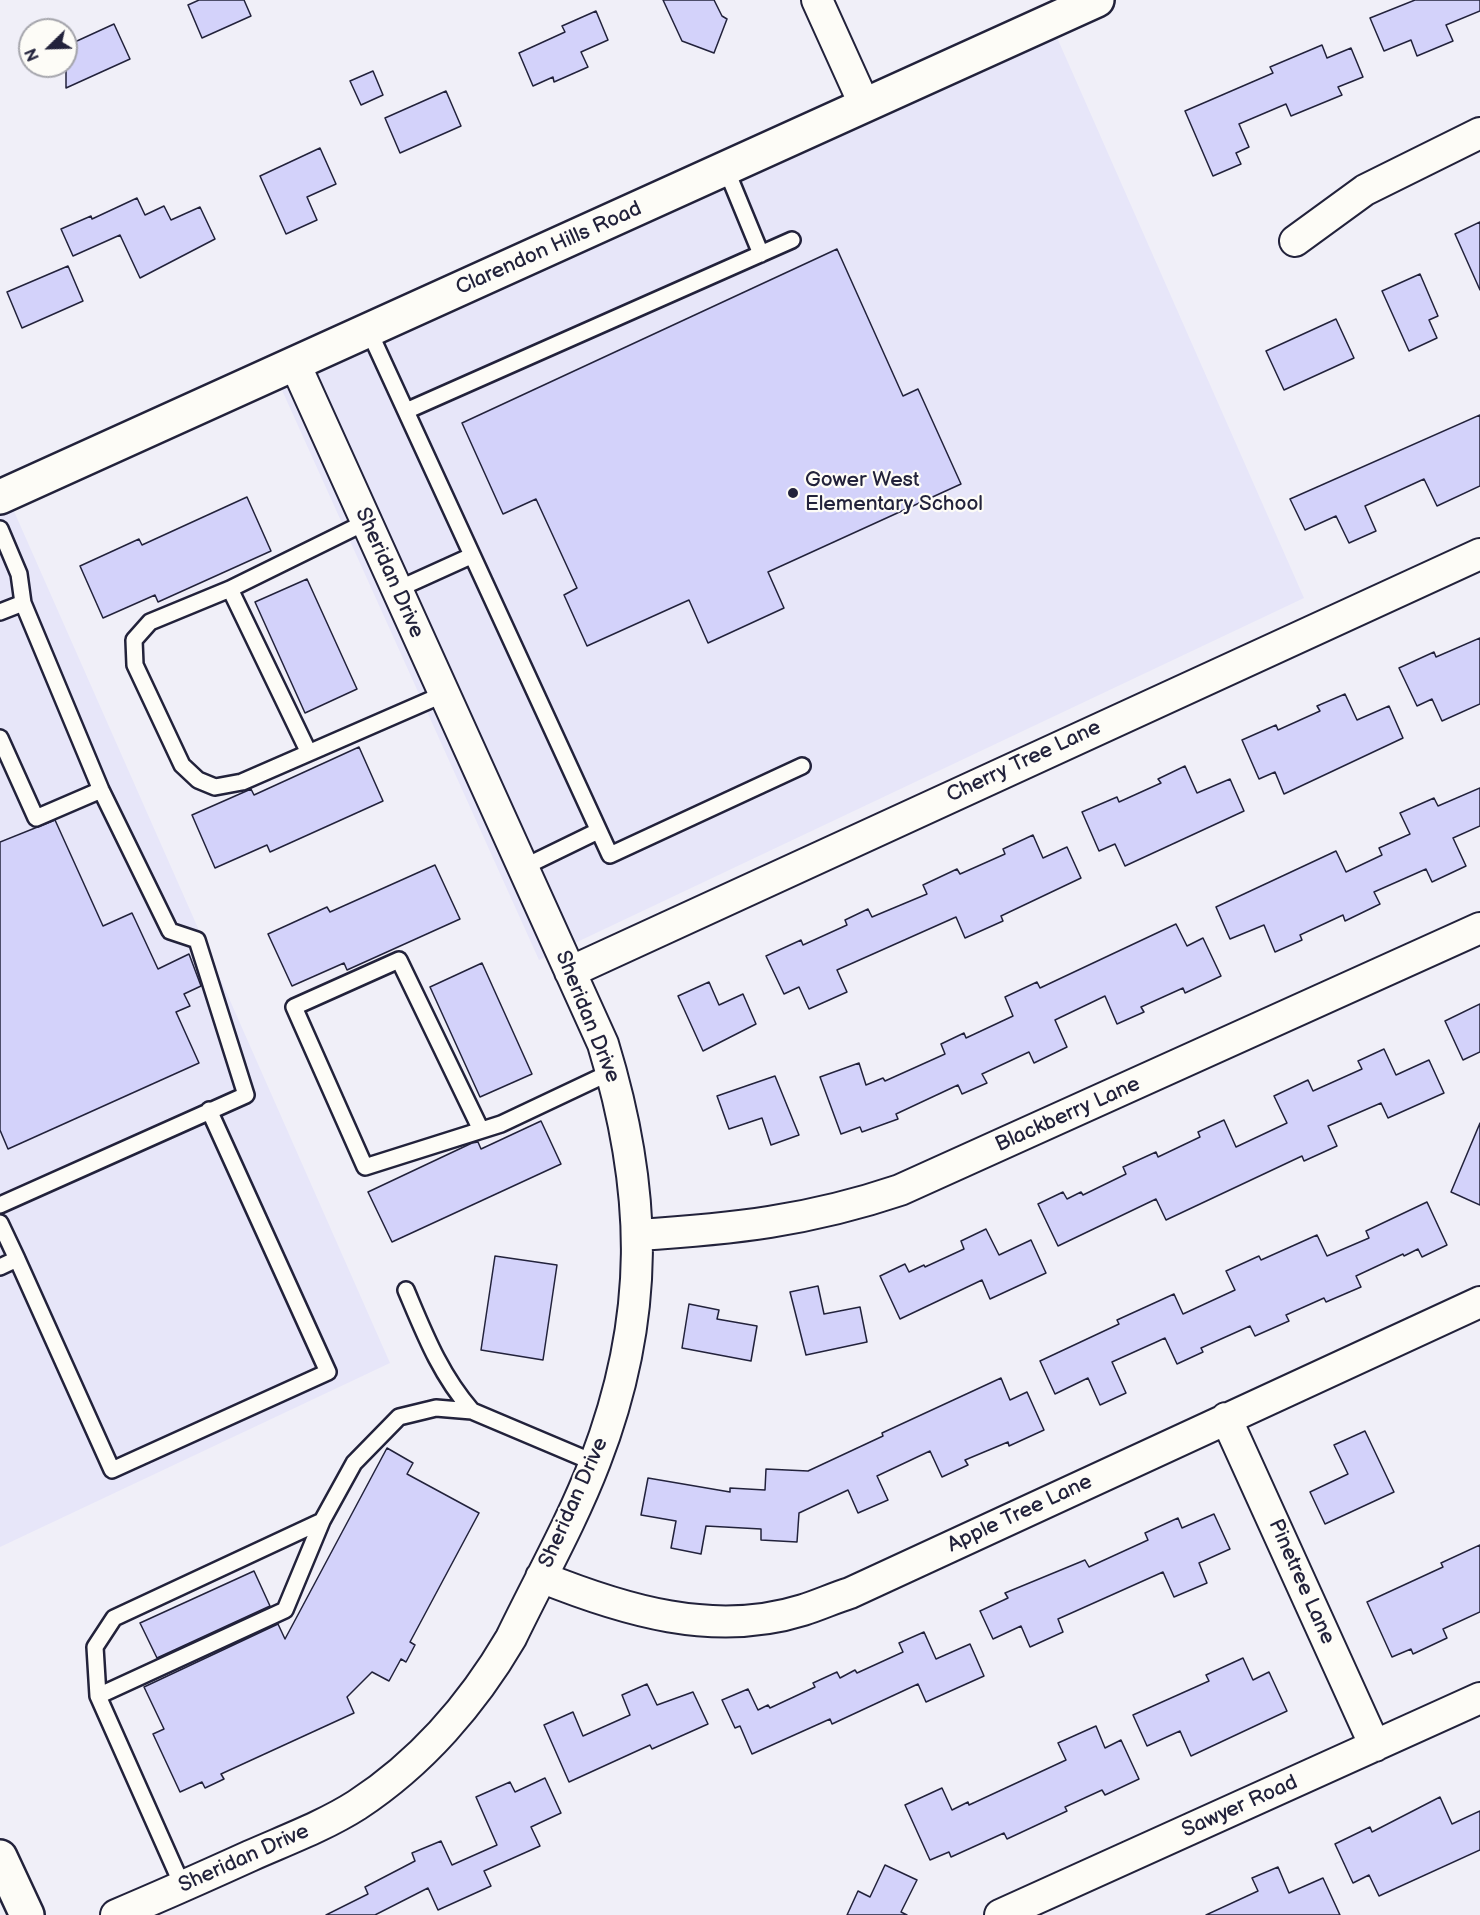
<!DOCTYPE html>
<style>
body{margin:0}
#map{position:relative;width:1480px;height:1915px;overflow:hidden;background:#f0eff8;font-family:"Balsamiq Sans",sans-serif}
canvas{display:block}
.north{position:absolute;left:18px;top:18px;width:60px;height:60px;box-sizing:border-box;background:#fdfcf7;border:2px solid #a5a5ac;border-radius:50%;rotate:247deg;font-size:16px;font-weight:700;line-height:24px;text-align:center;color:#22223b}
.north::after{content:'';display:block;margin:auto;width:21px;height:27px;background:#22223b;clip-path:polygon(50% 0,100% 100%,50% 72%,0 100%)}
</style>
<div id="map">
<canvas width="1480" height="1915"></canvas>
<div class="north">N</div>
</div>
<script>
const ctx = document.querySelector('canvas').getContext('2d');
ctx.lineJoin = 'round';
function fillPath(path, color) {
  ctx.fillStyle = color;
  ctx.fill(path, 'evenodd');
}
function stroke(path, color, width, dash) {
  ctx.strokeStyle = color;
  ctx.lineWidth = width;
  ctx.lineCap = dash ? 'butt' : 'round';
  ctx.setLineDash(dash || []);
  ctx.stroke(path);
}
function drawText(font, color, halo, rows, align = 'center') {
  ctx.font = font + ' "Balsamiq Sans",sans-serif';
  ctx.lineWidth = 4.5;
  ctx.setLineDash([]);
  ctx.textBaseline = 'middle';
  ctx.strokeStyle = halo;
  ctx.fillStyle = color;
  for (const [text, x, y, turn = 0] of rows) {
    ctx.save();
    ctx.translate(x, y);
    ctx.rotate((+turn || 0) * Math.PI / 180);
    ctx.textAlign = isNaN(turn) ? turn : align;
    if (halo) ctx.strokeText(text, 0, 0);
    ctx.fillText(text, 0, 0);
    ctx.restore();
  }
}
fillPath(new Path2D(`
 M1055 33 1304 598 539 960 281 388Z
 M13 509 390 1363 0 1547V515Z`), '#e7e6f9');
const building = new Path2D(`
 M199 0H244L251 16 202 38 188 5Z
 M663 0H714L722 16 727 19 714 53 682 41Z
 M1415 0H1480V11L1446 25 1453 41 1417 56 1411 40 1384 51 1370 18Z
 M596 11 608 40 581 52 588 67 554 82 553 77 533 86 519 53 565 32 562 26Z
 M114 24 130 59 66 88V46Z
 M1322 45 1327 58 1351 48 1363 77 1338 87 1342 95 1291 116 1286 104 1239 124 1249 147 1236 153 1241 164 1213 176 1185 111 1273 73 1270 67Z
 M373 71 383 95 361 105 350 81Z
 M446 91 461 126 400 153 385 118Z
 M320 148 336 184 307 197 317 220 286 234 260 176Z
 M137 198 145 215 164 206 171 220 200 207 215 239 140 278 120 235 73 256 61 229 91 216 92 219Z
 M1480 222V290L1455 234Z
 M837 249 903 396 918 389 961 484 768 572 784 608 708 643 689 600 587 646 564 595 577 588 536 499 503 514 462 423Z
 M68 266 83 301 22 328 7 292Z
 M1420 274 1438 316 1429 320 1437 338 1409 351 1382 291Z
 M1336 319 1354 358 1284 390 1266 351Z
 M1480 415V486L1437 506 1424 479 1365 506 1376 531 1349 543 1336 516 1305 530 1290 499Z
 M247 497 271 551 158 602 155 595 103 618 80 566 139 539 142 545Z
 M307 579 357 689 305 713 255 602Z
 M1480 638V704L1442 721 1432 699 1417 706 1399 668 1434 652 1436 657Z
 M1345 694 1357 720 1389 706 1403 738 1284 794 1275 772 1259 779 1242 740 1276 725 1278 730 1320 711 1317 706Z
 M359 747 383 801 270 852 267 845 215 868 192 815 251 789 254 795Z
 M1185 766 1197 793 1230 779 1244 811 1125 866 1115 844 1099 851 1082 812 1117 797 1119 802 1161 783 1158 779Z
 M1480 788V826L1453 838 1466 866 1432 882 1426 869 1374 892 1380 904 1345 921 1343 915 1300 935 1302 940 1275 952 1264 925 1230 939 1216 907 1336 851 1346 872 1382 855 1379 848 1410 834 1400 813 1434 798 1438 806Z
 M55 820 103 926 132 913 158 969 189 954 201 986 184 994 190 1006 176 1012 199 1063 8 1149 0 1130V842Z
 M1033 835 1043 858 1067 847 1081 878 1001 916 1003 921 965 938 956 917 837 970 847 992 809 1009 799 987 784 994 766 956 801 940 803 945 847 925 845 920 868 909 872 917 927 894 923 885 957 869 960 874 1005 854 1003 849Z
 M435 865 460 919 347 970 344 963 292 986 268 934 327 907 330 912Z
 M1176 924 1187 946 1203 938 1221 976 1185 993 1183 988 1141 1007 1144 1012 1117 1024 1105 996 1055 1020 1067 1047 1034 1063 1029 1052 982 1074 987 1083 962 1094 958 1085 896 1114 898 1119 862 1132 860 1127 841 1134 820 1077 859 1063 866 1085 883 1078 885 1081 945 1054 941 1044 964 1033 966 1038 1013 1016 1005 997 1037 982 1040 988Z
 M482 963 532 1074 480 1097 430 987Z
 M709 982 719 1005 743 994 756 1024 703 1051 678 996Z
 M1480 1004V1052L1463 1060 1445 1021Z
 M1384 1049 1396 1075 1429 1060 1444 1093 1388 1118 1381 1103 1328 1126 1337 1146 1304 1161 1302 1156 1166 1220 1156 1199 1058 1246 1038 1204 1063 1192 1067 1199 1081 1192 1083 1195 1126 1174 1123 1167 1156 1152 1158 1157 1200 1137 1198 1132 1224 1120 1236 1147 1287 1123 1274 1096 1308 1080 1313 1091 1362 1069 1358 1061Z
 M775 1076 799 1135 771 1145 762 1118 729 1129 717 1096Z
 M541 1121 561 1164 392 1242 368 1192 472 1143 478 1142 481 1149Z
 M1480 1123V1205L1451 1192Z
 M1427 1202 1447 1245 1422 1257 1418 1249 1404 1256 1403 1254 1356 1276 1361 1287 1326 1302 1324 1298 1286 1315 1289 1321 1255 1336 1250 1326 1201 1348 1203 1352 1177 1364 1165 1338 1112 1362 1126 1393 1100 1405 1088 1378 1055 1394 1040 1361 1119 1324 1117 1320 1174 1294 1183 1314 1235 1290 1226 1271 1259 1256 1261 1260 1317 1235 1327 1256 1369 1238 1366 1231Z
 M986 1229 999 1255 1031 1240 1046 1273 990 1299 982 1280 900 1319 880 1276 905 1264 909 1272 924 1265 925 1267 964 1249 961 1241Z
 M495 1256 557 1265 543 1360 481 1350Z
 M818 1286 824 1314 860 1307 867 1342 806 1355 790 1292Z
 M689 1304 719 1310 717 1319 757 1326 751 1361 682 1348Z
 M1001 1378 1010 1400 1027 1392 1044 1430 1009 1446 1008 1442 965 1460 968 1465 942 1477 930 1451 877 1476 888 1500 858 1513 848 1490 799 1513 797 1542 761 1540V1529L706 1526 701 1554 671 1548 676 1521 641 1515 648 1478 730 1492V1488L765 1490 766 1469 808 1471 883 1436 882 1433Z
 M1365 1431 1394 1492 1325 1524 1310 1492 1348 1474 1334 1445Z
 M387 1448 413 1463 407 1474 479 1513 410 1642 415 1645 406 1662 401 1659 389 1681 372 1672 347 1697 354 1713 221 1774 224 1779 205 1788 202 1782 180 1792 153 1734 164 1729 144 1687 278 1624 285 1639Z
 M1214 1514 1230 1549 1199 1563 1207 1583 1174 1597 1163 1572 1058 1619 1063 1632 1030 1647 1021 1626 993 1639 980 1611 1008 1598 1005 1593 1085 1560 1089 1567 1148 1540 1145 1533 1178 1518 1182 1528Z
 M1480 1545V1612L1443 1629 1447 1638 1413 1654 1411 1649 1392 1657 1367 1602 1443 1567 1441 1563Z
 M254 1571 270 1606 157 1658 140 1623Z
 M924 1632 936 1659 970 1644 984 1676 926 1702 918 1684 832 1724 830 1719 752 1754 740 1726 735 1728 722 1700 748 1689 758 1710 768 1705 770 1708 815 1687 813 1683 837 1672 840 1678 855 1670 857 1673 903 1652 899 1643Z
 M1243 1658 1253 1680 1269 1672 1287 1711 1191 1756 1180 1731 1147 1746 1133 1715 1209 1681 1206 1675Z
 M647 1684 657 1705 693 1692 708 1724 652 1749 650 1745 569 1782 544 1725 573 1712 583 1736 630 1715 622 1695Z
 M1096 1726 1105 1748 1121 1740 1139 1779 1105 1795 1102 1790 1065 1807 1067 1811 1007 1839 1004 1833 951 1857 949 1852 930 1860 905 1805 942 1788 952 1810 968 1802 969 1805 1066 1760 1058 1743Z
 M545 1778 561 1813 531 1827 540 1846 484 1871 491 1886 438 1910 428 1888 375 1915H326L368 1894 365 1887 415 1861 412 1853 441 1841 452 1865 497 1845 476 1797 510 1782 515 1792Z
 M1440 1797 1452 1824 1480 1811V1850L1379 1896 1369 1875 1353 1883 1335 1844 1370 1827 1372 1832Z
 M885 1865 917 1880 901 1912 907 1915H847L858 1891 870 1897Z
 M1278 1867 1289 1893 1323 1878 1340 1915H1206L1258 1891 1252 1878Z`);
fillPath(building, '#d3d2fa');
stroke(building, '#22223b', 1.5);
const service = new Path2D(`
 M726 169 761 254
 M369 331 610 855 802 766
 M406 411 792 240
 M366 522 230 589 150 622 134 640 135 665 182 765 198 780 215 787 242 782 444 694
 M0 529 19 574 23 603 101 790 170 931 197 940 246 1095 0 1205
 M230 589 309 753
 M396 590 471 556
 M0 612 23 603
 M0 738 36 818 101 790
 M522 868 598 831
 M481 1130 399 960 294 1007 365 1167 501 1124 611 1072
 M0 1223 17 1259
 M0 1267 17 1259 112 1470 328 1372 209 1110
 M406 1290C425 1335 440 1374 472 1411
 M98 1696 285 1610 322 1521
 M183 1887 98 1696 95 1647 114 1618 322 1521 354 1463 399 1417 436 1408 472 1411 595 1463`);
const minor = new Path2D(`
 M817 0 865 106
 M1295 241 1365 190 1480 133
 M570 972 1480 554
 M637 1235C733 1229 808 1221 900 1190L1480 928
 M1226 1418 1375 1746
 M541 1577C623 1610 714 1638 803 1610 819 1605 834 1598 850 1593L1480 1302
 M116 1915C161 1896 206 1876 250 1856 286 1840 324 1826 357 1805 421 1763 473 1703 511 1638 539 1580 572 1522 595 1462 651 1317 648 1191 603 1044L295 364
 M1000 1915 1480 1698`);
const tertiary = new Path2D(`
 M0 497 1097 0`);
const secondary = new Path2D(`
 M0 1857 27 1915`);
stroke(service, '#22223b', 20);
stroke(minor, '#22223b', 34);
stroke(tertiary, '#22223b', 38);
stroke(secondary, '#22223b', 38);
stroke(service, '#fdfcf7', 15);
stroke(minor, '#fdfcf7', 30);
stroke(tertiary, '#fdfcf7', 33);
stroke(secondary, '#fdfcf7', 33);
for (const [x, y, r, color] of [
 [793,493,6,"#22223b"]
]) {
  const dot = new Path2D();
  dot.arc(x, y, r, 0, 2 * Math.PI);
  ctx.fillStyle = color;
  ctx.fill(dot);
  stroke(dot, '#fdfcf7', 2);
}
drawText('21px', '#22223b', '#fdfcf7', [
 ["Clarendon Hills Road",549,249,-24],
 ["Sheridan Drive",389,573,66],
 ["Cherry Tree Lane",1024,762,-25],
 ["Sheridan Drive",587,1017,68],
 ["Blackberry Lane",1068,1115,-24],
 ["Sheridan Drive",574,1503,-66],
 ["Apple Tree Lane",1020,1514,-25],
 ["Pinetree Lane",1301,1582,66],
 ["Sawyer Road",1240,1807,-24],
 ["Sheridan Drive",244,1859,-24]
]);
drawText('21px', '#22223b', '#fdfcf7', [
 ["Gower West",805,481],
 ["Elementary School",805,505]
], 'left');
</script>
